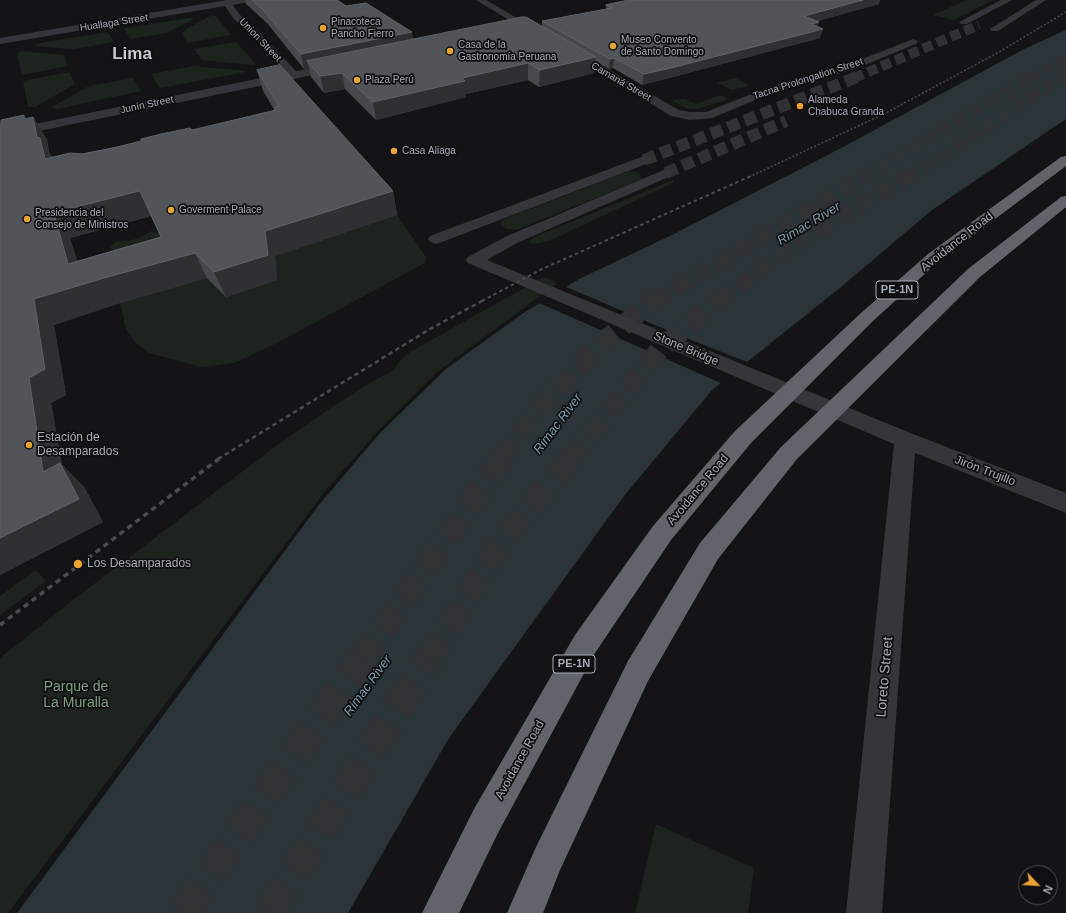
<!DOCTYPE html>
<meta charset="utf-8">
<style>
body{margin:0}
#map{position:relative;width:1066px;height:913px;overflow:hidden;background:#141416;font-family:Arial,sans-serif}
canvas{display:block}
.north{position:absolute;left:1018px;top:865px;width:40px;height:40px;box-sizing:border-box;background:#0f0f11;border:1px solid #4b4e53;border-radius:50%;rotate:115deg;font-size:11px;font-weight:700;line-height:16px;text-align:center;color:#a6acb6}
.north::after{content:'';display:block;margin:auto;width:14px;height:18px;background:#eba336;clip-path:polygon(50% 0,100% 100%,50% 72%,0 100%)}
</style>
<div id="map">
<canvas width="1066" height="913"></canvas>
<div class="north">N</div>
</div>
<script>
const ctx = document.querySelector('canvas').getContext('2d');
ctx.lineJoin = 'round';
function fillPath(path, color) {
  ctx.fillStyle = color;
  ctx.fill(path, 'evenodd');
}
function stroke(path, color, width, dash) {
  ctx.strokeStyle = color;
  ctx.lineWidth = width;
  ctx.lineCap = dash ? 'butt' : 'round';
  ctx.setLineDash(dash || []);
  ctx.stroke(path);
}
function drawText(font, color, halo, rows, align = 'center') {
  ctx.font = font + ' Arial,sans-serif';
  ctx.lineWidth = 3.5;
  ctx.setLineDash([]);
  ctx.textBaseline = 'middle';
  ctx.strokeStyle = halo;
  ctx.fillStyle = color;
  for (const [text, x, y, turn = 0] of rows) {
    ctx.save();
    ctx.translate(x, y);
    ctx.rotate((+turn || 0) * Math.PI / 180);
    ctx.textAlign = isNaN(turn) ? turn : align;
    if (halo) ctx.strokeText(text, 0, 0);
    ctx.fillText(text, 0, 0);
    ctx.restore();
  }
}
fillPath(new Path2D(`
 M966 0H993L954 20 933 15Z
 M212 15 216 16 231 35 187 43 182 34 185 30Z
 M190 18H195L167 33 130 39 124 28Z
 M108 32 114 42 74 49 34 46 40 43Z
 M236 42 255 63 253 65 202 60 194 49Z
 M22 51 64 55 68 66 22 75 17 54Z
 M193 66 246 71 241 73 160 88 151 74Z
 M69 72 75 84 35 107H28L23 81Z
 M133 78 141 91 57 109 50 108 89 86Z
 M735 78 750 85 732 90 717 83Z
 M720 95 728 99 698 109H688L671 100 685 99 696 104Z
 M629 171 639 173 642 178 638 181 518 229H506L501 225 502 221 507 218Z
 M673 180 675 182 549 241 532 244 530 242 532 238Z
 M397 215 426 257 425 263 277 343 234 363 201 367 149 353 135 342 126 329 120 303 207 278 226 297 277 280 274 256Z
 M151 231 159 233 167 251 121 257 110 247 117 241C126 244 143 237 151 231Z
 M542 278C548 278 553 279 556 284L436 373 378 431 326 490 8 913H0V658L69 603 276 446 329 409 366 385 392 371 401 360 410 352Z
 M36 570 46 581 0 615V596Z
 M656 824 754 868 748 913H635Z`), '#1c241d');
fillPath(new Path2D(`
 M1066 30V119L932 210 841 287 712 390 624 496 449 738 348 913H17L318 506 380 433 447 368 522 314 581 278 672 235 845 146 1024 49Z`), '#2b3439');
fillPath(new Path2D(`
 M564 286 681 336 750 363 723 384 537 302Z`), '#141416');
stroke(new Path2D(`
 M854 78 979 25`), '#313236', 10, [10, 5]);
stroke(new Path2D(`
 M644 160 857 77
 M666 173 786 121`), '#313236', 12, [12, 6]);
stroke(new Path2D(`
 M1029 78 1066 59
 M1064 78 1066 77`), '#313236', 10, [10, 5]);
stroke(new Path2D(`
 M863 177 1031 77
 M908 177 955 148 1050 85 1066 77`), '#313236', 12, [12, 6]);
stroke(new Path2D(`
 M655 301 865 176
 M719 301 796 244 909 176`), '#313236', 16, [16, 8]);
stroke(new Path2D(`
 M502 459 536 411 603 342 647 306 657 300
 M570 459 662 347 720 300`), '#313236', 20, [20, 10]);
stroke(new Path2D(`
 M361 660 503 458
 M428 660 505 536 571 458`), '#313236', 25, [25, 12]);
stroke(new Path2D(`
 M183 913 362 659
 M269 913 428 659`), '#313236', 32, [32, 16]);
fillPath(new Path2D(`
 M227 0H251L250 2 233 5 240 15 260 33 296 71 338 63 343 66 342 68 294 79 0 139V131L286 73 254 37 234 19 225 6 0 44V38Z
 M476 0H486L544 34 542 36H536Z
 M1001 0H1012L967 24H961L959 22Z
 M1036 0H1046L998 31H992L990 29Z
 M913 39 916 40 918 42 916 44 855 69 777 91 712 118 690 120 671 116 564 51 569 48 573 49 679 110 690 112H706L769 87 847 65Z
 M644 156 649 157 651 160 649 163 442 242 436 244 430 242 428 239 430 236Z
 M666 169 671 170 673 173 671 176 517 243 487 260 913 434 1066 493V513L915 453 882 913H846L894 444 468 263 466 260 468 257 505 237Z`), '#35363b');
fillPath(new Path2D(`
 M1066 156V166L940 260 873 321 751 443 671 540 595 653 498 833 459 913H422L474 809 575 635 653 526 735 431 861 313 928 254 1061 157Z
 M1066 196V207L980 277 797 459 718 559 648 681 560 870 543 913H507L536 847 628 661 700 543 781 447 968 269 1061 197Z`), '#61656b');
stroke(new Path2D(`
 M749 177 884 114 999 52 1066 12`), '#484b50', 1.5, [2, 2]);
stroke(new Path2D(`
 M482 301 542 269 751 176`), '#484b50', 2, [3.5, 3]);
stroke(new Path2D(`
 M218 459 430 329 484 300`), '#484b50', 2.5, [4.5, 3.5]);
stroke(new Path2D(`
 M0 625 220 458`), '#484b50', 3.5, [5.5, 4.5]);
fillPath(new Path2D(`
 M245 0H337L346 6 413 39 542 27V21L606 9V5L879 4 817 21 819 22 817 26 820 38 669 78 642 85 613 68 609 69 595 61 594 73 539 87 528 80 466 94V97L376 120 345 89 324 93 311 77 309 68 304 69 267 23 246 4Z
 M257 70 393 191 397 215 275 256 277 280 226 297 207 278 120 303 54 325 66 395 51 403 62 465 84 487 103 522 0 575V124L33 117 47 140 49 152 52 157 82 154 117 147 275 111 263 91ZM151 216 161 237 77 261 70 238Z`), '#47494e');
fillPath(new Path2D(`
 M863 0H880L879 4 801 26 804 16Z
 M819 22 816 30 823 29 820 38 669 78 642 85 644 74Z
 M412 32 414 46 307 61 309 68 304 69 301 54Z
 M596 57 594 73 539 87 540 70Z
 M614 58 613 68 609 69 610 59Z
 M528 63V80L466 94V97L376 120 373 102 462 78Z
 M342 73 345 89 324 93 320 76Z
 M24 115 36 135 33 117 47 140 49 152 54 161 45 159 24 119Z
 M140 191 153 215 70 238 84 284 104 278 195 253 207 278 120 303 54 325 66 395 51 403 62 465 84 487 103 522 0 575V538L43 472 29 378 34 299 54 213Z
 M393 191 397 215 275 256 277 280 226 297 214 272 265 231Z`), '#2e3033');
const building = new Path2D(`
 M252 0H337L346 6 366 3 412 32 301 54 263 10Z
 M629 0H863L804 16 819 22 811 24 823 29 671 68 644 74 614 58 610 59 542 21 612 8 606 5Z
 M522 17H526L596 57 540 70 528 63 462 78 465 81 373 102 342 73 320 76 307 61Z
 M280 65 393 191 265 231 268 255 214 272 195 253 104 278 34 299 45 369 29 378 43 472 60 463 79 499 0 538V124H1V120L24 115V119L33 117 37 137 40 138 45 159 70 153 82 154 117 147 141 141V139L161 134 190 128 192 130 276 110 274 108 279 106 257 70ZM140 191 161 237 68 264 54 213Z`);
fillPath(building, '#515459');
stroke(building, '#5f6268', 1);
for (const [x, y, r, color] of [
 [323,28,4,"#eba336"],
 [613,46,4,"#eba336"],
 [450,51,4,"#eba336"],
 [357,80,4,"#eba336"],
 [800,106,4,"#eba336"],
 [394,151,4,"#eba336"],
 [171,210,4,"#eba336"],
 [27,219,4,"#eba336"],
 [29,445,4,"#eba336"],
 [78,564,5,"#eba336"]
]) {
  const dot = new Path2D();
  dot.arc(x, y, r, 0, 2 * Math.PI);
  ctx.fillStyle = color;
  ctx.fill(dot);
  stroke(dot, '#0f0f11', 1.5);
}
drawText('10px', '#a6acb6', '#0f0f11', [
 ["Pinacoteca",331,22],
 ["Pancho Fierro",331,34],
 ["Museo Convento",621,40],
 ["de Santo Domingo",621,52],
 ["Casa de la",458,45],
 ["Gastronomía Peruana",458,57],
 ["Plaza Perú",365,80],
 ["Alameda",808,100],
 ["Chabuca Granda",808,112],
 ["Casa Aliaga",402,151],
 ["Goverment Palace",179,210],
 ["Presidencia del",35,213],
 ["Consejo de Ministros",35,225]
], 'left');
drawText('10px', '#a6acb6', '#0f0f11', [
 ["Huallaga Street",114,23,-9],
 ["Union Street",260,40,46],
 ["Tacna Prolongation Street",808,79,-18],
 ["Camaná Street",621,82,30],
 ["Junín Street",147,105,-12]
]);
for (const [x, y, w] of [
 [897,290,42],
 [574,664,42]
]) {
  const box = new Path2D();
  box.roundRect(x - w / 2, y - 9, w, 18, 3);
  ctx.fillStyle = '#0f0f11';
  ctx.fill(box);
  stroke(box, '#a6acb6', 1);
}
drawText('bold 11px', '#a6acb6', null, [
 ["PE-1N",897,290],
 ["PE-1N",574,664]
]);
drawText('12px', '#a6acb6', '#0f0f11', [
 ["Avoidance Road",957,242,-38],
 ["Stone Bridge",686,349,23],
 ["Jirón Trujillo",985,471,21],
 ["Avoidance Road",698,490,-50],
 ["Avoidance Road",520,760,-61]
]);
drawText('12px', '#a6acb6', '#0f0f11', [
 ["Estación de",37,438],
 ["Desamparados",37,452],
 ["Los Desamparados",87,564]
], 'left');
drawText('italic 13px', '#7e9cb0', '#0f0f11', [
 ["Rimac River",809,224,-31],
 ["Rimac River",558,424,-53],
 ["Rimac River",368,686,-54]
]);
drawText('14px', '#a6acb6', '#0f0f11', [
 ["Loreto Street",885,677,-85]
]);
drawText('14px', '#7ea07e', '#0f0f11', [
 ["Parque de",76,687],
 ["La Muralla",76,703]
]);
drawText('bold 17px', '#c7cbd2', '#0f0f11', [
 ["Lima",132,54]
]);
</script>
